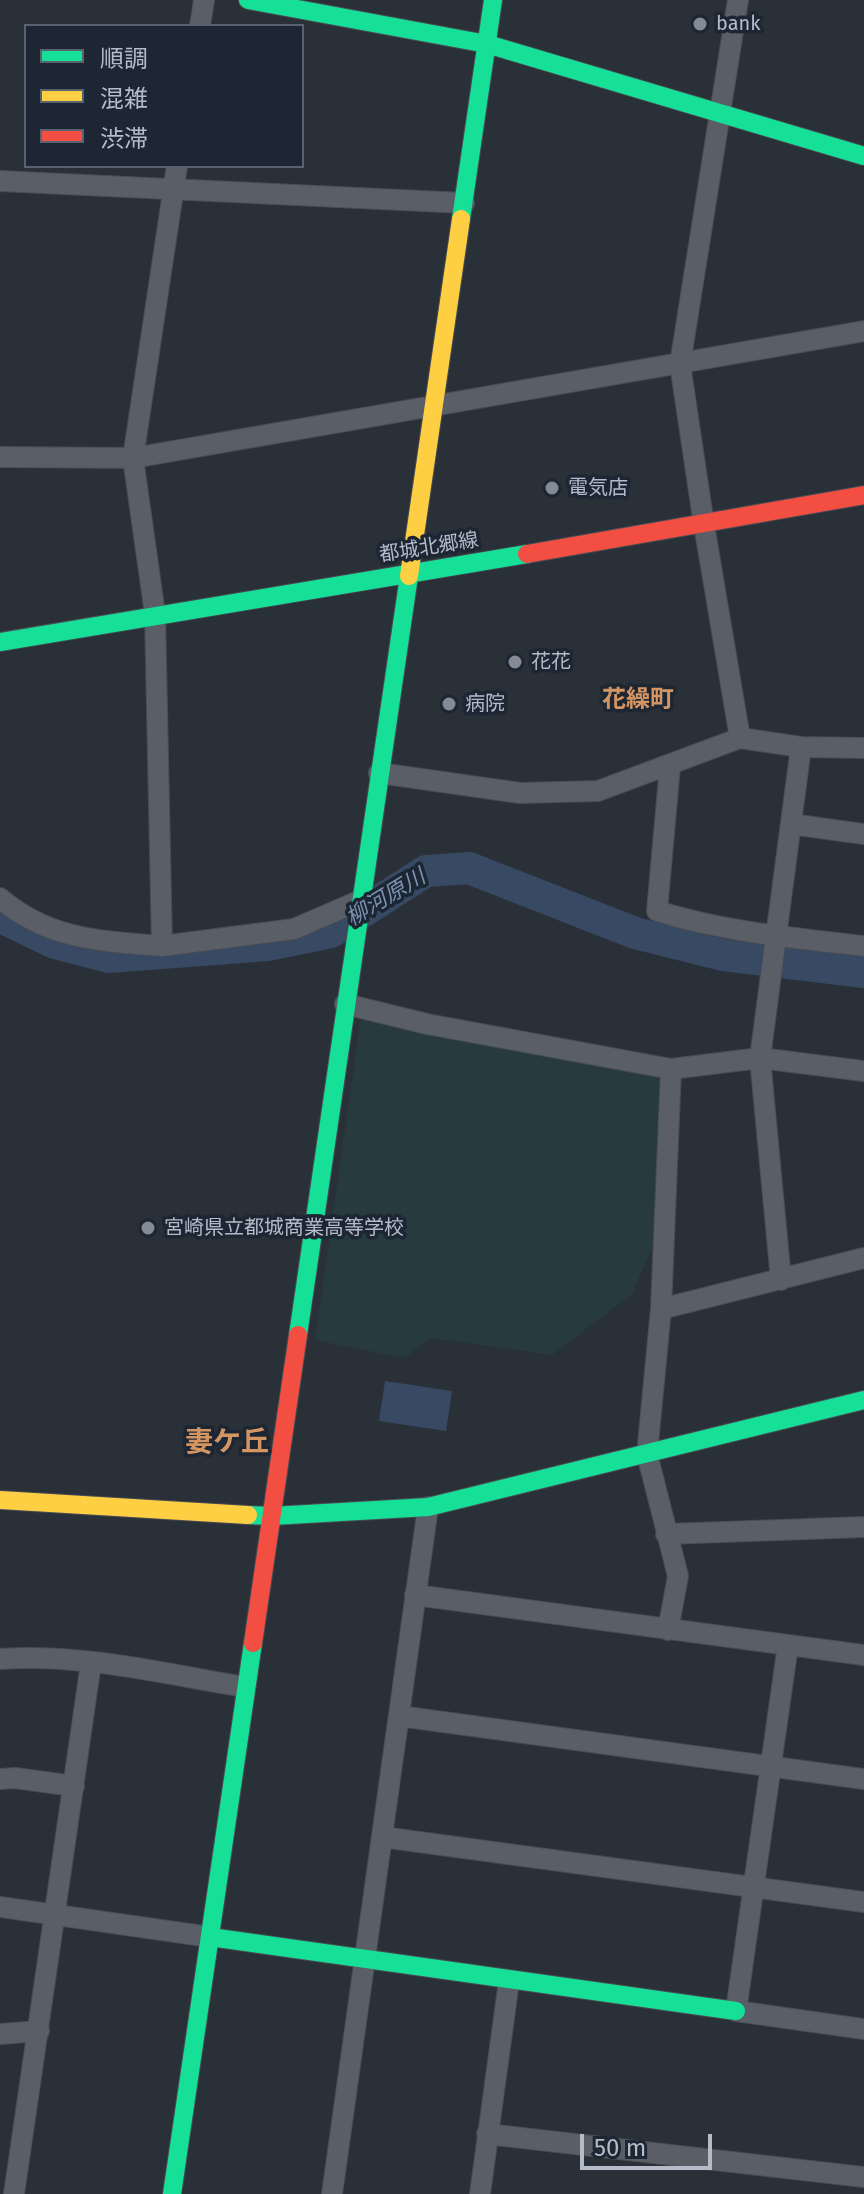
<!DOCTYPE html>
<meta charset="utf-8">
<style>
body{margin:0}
#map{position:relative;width:864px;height:2194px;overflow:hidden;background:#2a3038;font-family:"Fira Sans","Noto Sans JP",sans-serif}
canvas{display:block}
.legend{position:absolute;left:24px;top:24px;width:280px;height:144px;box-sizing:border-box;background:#1d2633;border:2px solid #59626f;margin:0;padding:10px 14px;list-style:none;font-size:24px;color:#b4bcc9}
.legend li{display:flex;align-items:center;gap:16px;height:40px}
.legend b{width:40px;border:2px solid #59626f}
.scale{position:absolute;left:580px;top:2134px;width:132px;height:36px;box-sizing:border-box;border:4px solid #b4bcc9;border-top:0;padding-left:10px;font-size:24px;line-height:28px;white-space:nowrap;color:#b4bcc9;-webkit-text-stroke:6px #1d2633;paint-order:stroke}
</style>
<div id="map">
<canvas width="864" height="2194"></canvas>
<ul class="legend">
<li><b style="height:10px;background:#16e098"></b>順調</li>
<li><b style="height:10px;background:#ffcf43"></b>混雑</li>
<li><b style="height:10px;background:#f24e42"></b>渋滞</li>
</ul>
<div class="scale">50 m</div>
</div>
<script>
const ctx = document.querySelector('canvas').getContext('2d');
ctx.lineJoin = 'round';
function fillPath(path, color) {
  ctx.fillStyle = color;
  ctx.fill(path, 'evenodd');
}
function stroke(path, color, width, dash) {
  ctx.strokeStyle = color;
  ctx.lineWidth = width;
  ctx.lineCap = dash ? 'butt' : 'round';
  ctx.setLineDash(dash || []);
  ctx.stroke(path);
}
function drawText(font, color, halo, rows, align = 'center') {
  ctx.font = font + ' "Fira Sans","Noto Sans JP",sans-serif';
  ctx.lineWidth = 7;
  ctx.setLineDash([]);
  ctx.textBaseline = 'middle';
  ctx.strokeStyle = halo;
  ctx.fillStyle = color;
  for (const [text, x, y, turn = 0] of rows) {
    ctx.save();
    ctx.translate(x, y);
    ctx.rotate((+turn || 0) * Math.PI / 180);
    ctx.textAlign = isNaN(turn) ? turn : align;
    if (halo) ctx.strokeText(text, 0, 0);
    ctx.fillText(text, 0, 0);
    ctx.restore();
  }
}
fillPath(new Path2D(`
 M363 1019 662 1076 654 1244 632 1294 552 1355 431 1338 404 1358 315 1340 360 1023Z`), '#273a3e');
fillPath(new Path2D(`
 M385 1381 452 1391 446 1431 379 1421Z`), '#384963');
stroke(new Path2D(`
 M0 914 7 920 55 943 109 957 268 945 331 932 426 871 469 868 635 933 723 955 864 972`), '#384963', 32);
const street = new Path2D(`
 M738 0 680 364 704 525 740 738
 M200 26 204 0
 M0 181 464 203
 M0 457 133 458 864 331
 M670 766 657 911C725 932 794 938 864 946
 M379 773 520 793 598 791 740 738 801 747 864 748
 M791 824 864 834
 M0 898C49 940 101 941 162 946L155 614 133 458 177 166
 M162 946 294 929 361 900
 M345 1004 427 1024 671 1069 760 1058 864 1071
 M781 1280 760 1058 801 747
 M661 1309 864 1258
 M666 1534 864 1527
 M415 1595 864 1655
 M668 1630 678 1576 647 1454 661 1309 671 1069
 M788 1645 736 2011 864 2029
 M0 1659C81 1653 165 1674 245 1687
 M399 1716 864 1779
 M0 1779 15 1778 74 1786
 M382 1837 864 1902
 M0 1907 210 1937
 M0 2034 39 2031
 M487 2134 864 2177
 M14 2194 91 1663
 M332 2194 428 1507
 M480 2194 509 1981`);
const fast = new Path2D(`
 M248 0 487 44 864 156
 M461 219 493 0
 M0 642 527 554
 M298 1335 409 576
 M248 1515 272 1516 428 1507 864 1400
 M210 1937 736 2011
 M172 2194 253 1643`);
const slow = new Path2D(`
 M409 576 461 219
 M0 1500 248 1515`);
const jam = new Path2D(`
 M527 554 864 495
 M253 1643 298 1335`);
stroke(street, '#484c53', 22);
stroke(fast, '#484c53', 20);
stroke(slow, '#484c53', 20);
stroke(jam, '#484c53', 20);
stroke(street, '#5a5e66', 20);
stroke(fast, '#16e098', 18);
stroke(slow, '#ffcf43', 18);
stroke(jam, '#f24e42', 18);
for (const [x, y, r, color] of [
 [700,24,8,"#848b96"],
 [552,488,8,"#848b96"],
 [515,662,8,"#848b96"],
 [449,704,8,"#848b96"],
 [148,1228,8,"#848b96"]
]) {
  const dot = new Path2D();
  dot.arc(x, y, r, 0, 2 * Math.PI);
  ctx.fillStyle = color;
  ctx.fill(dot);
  stroke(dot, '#1d2633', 3);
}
drawText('20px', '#b4bcc9', '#1d2633', [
 ["bank",716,24],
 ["電気店",568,488],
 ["花花",531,662],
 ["病院",465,704],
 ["宮崎県立都城商業高等学校",164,1228]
], 'left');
drawText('20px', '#b4bcc9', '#1d2633', [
 ["都城北郷線",429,548,-9]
]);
drawText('italic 22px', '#7c92b1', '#1d2633', [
 ["柳河原川",386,898,-31]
]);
drawText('bold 24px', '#d59563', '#1d2633', [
 ["花繰町",638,700]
]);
drawText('bold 28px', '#d59563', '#1d2633', [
 ["妻ケ丘",227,1443]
]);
</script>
